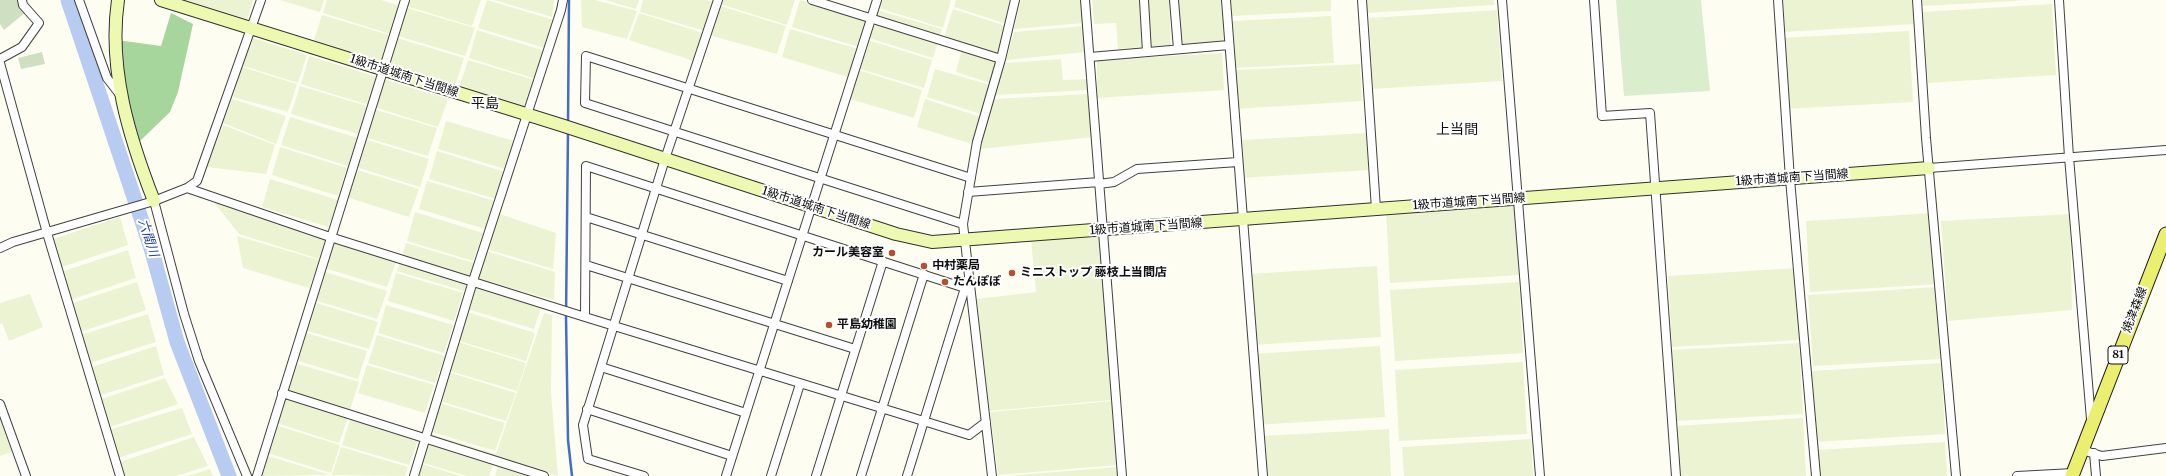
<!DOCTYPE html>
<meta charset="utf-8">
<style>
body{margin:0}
canvas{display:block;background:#fdfef1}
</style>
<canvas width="2166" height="476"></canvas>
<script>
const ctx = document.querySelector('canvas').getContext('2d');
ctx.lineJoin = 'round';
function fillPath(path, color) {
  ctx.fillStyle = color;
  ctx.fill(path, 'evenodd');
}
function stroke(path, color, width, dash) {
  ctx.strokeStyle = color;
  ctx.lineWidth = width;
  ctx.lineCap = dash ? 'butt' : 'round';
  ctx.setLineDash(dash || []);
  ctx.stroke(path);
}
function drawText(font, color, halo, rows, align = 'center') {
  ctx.font = font + ' Merriweather,"Noto Sans JP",serif';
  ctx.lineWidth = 4;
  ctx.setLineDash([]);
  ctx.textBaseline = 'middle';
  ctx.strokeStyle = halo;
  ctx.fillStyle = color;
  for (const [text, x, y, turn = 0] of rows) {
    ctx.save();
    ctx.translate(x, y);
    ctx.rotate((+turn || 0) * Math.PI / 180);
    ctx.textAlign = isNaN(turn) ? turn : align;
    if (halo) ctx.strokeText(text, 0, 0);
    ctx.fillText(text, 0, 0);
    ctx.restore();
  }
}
fillPath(new Path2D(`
 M182 0H253L247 20Z
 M280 0H324L320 12Z
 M327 0H381L400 6 390 34 323 13Z
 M407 0H481L472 26 406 6Z
 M487 0 554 20 545 48 478 28Z
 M494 0H554L552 17Z
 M581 0H595L637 11 627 39 582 27Z
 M605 0H639L636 9Z
 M643 0H707L714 2 705 31 640 12Z
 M721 0H795L787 25 720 4Z
 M800 0 868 20 859 47 792 27Z
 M881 0H951L943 28 879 8Z
 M956 0H1012L1007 24 954 7Z
 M1021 0H1082L1084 23 1014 29Z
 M1092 0H1140L1143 47 1118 49 1116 23 1094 24Z
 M1147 0H1169L1171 48 1151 49Z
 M1178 0H1221L1224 42 1181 46Z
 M1231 0H1331V11L1232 16Z
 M1365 0H1494V5L1366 13Z
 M1783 0H1912L1914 24 1785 32Z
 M1922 0H2030L1923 6Z
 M2052 4 2056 75 1928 83 1923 12Z
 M720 6 786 26 777 54 709 35Z
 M407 8 475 28 465 56 398 36Z
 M953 9 1006 26 999 54 944 37Z
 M877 10 942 29 933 58 869 38Z
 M1497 10 1502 81 1373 89 1369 18Z
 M639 13 703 33 694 61 629 40Z
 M322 15 389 35 380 63 313 43Z
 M1331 16 1334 63 1234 68 1232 21Z
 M1084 26 1086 52 1006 60 1014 32Z
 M790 29 858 49 848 77 782 57Z
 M477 30 545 51 536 79 469 58Z
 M1909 31 1913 102 1785 109 1781 38Z
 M253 38 307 55 298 83 243 66Z
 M397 38 464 58 455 86 388 66Z
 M868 40 932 60 924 88 860 69Z
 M962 48 998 58 990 83 956 72Z
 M1222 53 1224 90 1097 98V60Z
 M309 56 377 77 368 105 301 84Z
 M1061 59 1063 80 1089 79 1090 90 996 95 1005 63Z
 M468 60 535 80 526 108 459 88Z
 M1360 64 1362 101 1235 109V70Z
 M242 67 297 84 288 112 233 97Z
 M935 69 990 85 981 114 927 97Z
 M858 70 922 90 914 118 850 99Z
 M380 78 448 99 438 127 371 106Z
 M300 86 367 106 358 134 291 114Z
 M1089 94 1093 137 980 149 994 99Z
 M232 99 286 116 276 144 223 123Z
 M925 99 981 117 972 144 917 127Z
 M370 108 437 128 428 156 361 136Z
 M290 117 358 138 348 166 281 145Z
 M446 121 514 141 505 169 438 149Z
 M223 125 275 145 266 174 206 167Z
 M1367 133 1368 170 1242 178V140Z
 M361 138 429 159 420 187 353 166Z
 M280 147 347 168 338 196 272 175Z
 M437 151 505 172 496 199 429 179Z
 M351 168 419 189 409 217 343 196Z
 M270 179 338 200 328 227 262 207Z
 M427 181 495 201 485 229 419 209Z
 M209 196 260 216 328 231 319 259 239 234Z
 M1514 204 1519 275 1390 283 1386 212Z
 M415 212 483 233 473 261 407 241Z
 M497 213 556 233 553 269 487 249Z
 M1934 213 1939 284 1810 292 1806 221Z
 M2070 214 2072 310 1948 321 1941 221Z
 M120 217 128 245 62 267 53 239Z
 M237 236 319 260 309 288 243 268Z
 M1099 237 1112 400 989 411 976 299 1036 292 1031 240Z
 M329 238 397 259 387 287 321 267Z
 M406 243 474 263 464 291 397 271Z
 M128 250 136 278 70 300 61 272Z
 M486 251 555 272 554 300 477 279Z
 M1377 266 1381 337 1253 345 1249 274Z
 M1796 268 1801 340 1672 347 1668 276Z
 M319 270 387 291 377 319 311 299Z
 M396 273 463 293 454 321 388 301Z
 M476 281 543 301 534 329 467 309Z
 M137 282 146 310 80 332 70 304Z
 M1519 282 1523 353 1395 361 1390 290Z
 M1937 287 1941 359 1813 366 1808 295Z
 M30 294 43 327 9 341 2 323 0 324V303Z
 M310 301 378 322 369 349 301 329Z
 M386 305 453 325 444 353 378 333Z
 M467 312 535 333 526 361 459 341Z
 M544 313 552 315 551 394 558 476 496 456 489 476H467L420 462 428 433 496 454Z
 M148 314 156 342 90 363 81 335Z
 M300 331 367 351 358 379 292 359Z
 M377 335 445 356 435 383 368 363Z
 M458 342 526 363 517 391 450 371Z
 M1799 343 1803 414 1675 421 1670 350Z
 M156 346 164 375 98 396 89 368Z
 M1380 346 1385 417 1256 425 1252 354Z
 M291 362 359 382 350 410 283 390Z
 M1523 362 1527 434 1399 441 1395 370Z
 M1941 363 1945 434 1816 442 1812 371Z
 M367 365 434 385 425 413 358 393Z
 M448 372 516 393 506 421 440 401Z
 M165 378 178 404 107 428 98 400Z
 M281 394 349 415 339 443 273 422Z
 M1112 401 1118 465 998 475 990 412Z
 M437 402 505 423 495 451 429 431Z
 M182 408 192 434 118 458 109 430Z
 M0 416 12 452 0 456Z
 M351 417 419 438 409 465 342 445Z
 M1803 418 1806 476H1677L1674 426Z
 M272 424 340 445 331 473 264 452Z
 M1389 429 1391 476H1262L1260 436Z
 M194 437 208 466 176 476H121L117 463Z
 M1531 439 1533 476H1404L1402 447Z
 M1945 442 1947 476H1818L1817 450Z
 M341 447 408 467 405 476 332 475Z
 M262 454 330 475 256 476Z
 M419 463 461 476H415Z
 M498 466 530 476H495Z
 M1118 467 1119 476H1006Z
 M210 469 213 476H188Z`), '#ecf3d2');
fillPath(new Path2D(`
 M171 13 193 24 178 92 170 112 140 141 128 104 117 40 161 46Z`), '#a6d69c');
fillPath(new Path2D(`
 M0 0H18L26 12 4 30 0 24Z
 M42 52 45 64 21 69 18 58Z`), '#cedfc2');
fillPath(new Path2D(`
 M1616 0H1701L1710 91 1624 96Z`), '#daeecd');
stroke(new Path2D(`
 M568 123 569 0
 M568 130 566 317 568 440 572 476`), '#446dc4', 2.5);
stroke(new Path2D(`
 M68 0 151 248 177 342 229 476`), '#b8ccf2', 15);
const street = new Path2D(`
 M79 0 107 78 121 96
 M812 0 1001 59
 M1085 0 1122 476
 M1144 0 1147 52
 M1174 0 1178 49
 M1226 0 1263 476
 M1362 0 1376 209
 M1502 0 1540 476
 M1594 0 1602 116 1650 113 1676 476
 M1778 0 1790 179 1816 476
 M1917 0 1926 138 1956 476
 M2059 0 2069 157 2091 419
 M1090 57 1229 45
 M0 59 22 47 39 23 23 5 22 0
 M0 63 47 233 120 476
 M1929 168 2166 150
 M1099 184 1114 182 1137 169 1238 162
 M187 188 330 237 585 317
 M968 192 1099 182
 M154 201 184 314 199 361 247 476
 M586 217 788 281
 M963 224 585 103 586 56 971 178
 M0 248 13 242 154 201 187 188 197 181 261 0
 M586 265 855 349
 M965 288 586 166 585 317 969 435 986 422
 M601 367 746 413
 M282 393 544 476
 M0 404 26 476
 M587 409 732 456
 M2082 450 2102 456 2166 448
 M2094 453 2096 476
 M257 476 405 0
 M414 476 473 281 561 10 563 0
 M644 476 588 459 583 425 665 159 718 0
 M726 476 877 0
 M771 476 800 384
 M816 476 883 261
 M861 476 924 274
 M907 476 965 288H969
 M992 476 963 224 977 142 1001 59 1015 0
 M2017 476 2073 473`);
const secondary = new Path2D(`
 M118 0C108 69 129 137 154 201
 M161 0 561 125 896 234 932 242 1929 168`);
const primary = new Path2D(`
 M2072 476 2166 234`);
stroke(street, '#414141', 10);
stroke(secondary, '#303030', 14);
stroke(primary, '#1f1f1f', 15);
stroke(street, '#fff', 8);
stroke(secondary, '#edf9b0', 12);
stroke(primary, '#eaef6f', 13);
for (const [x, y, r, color] of [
 [892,253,4,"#b54f2f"],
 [924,266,4,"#b54f2f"],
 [1012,273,4,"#b54f2f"],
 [945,282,4,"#b54f2f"],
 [829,325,4,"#b54f2f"]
]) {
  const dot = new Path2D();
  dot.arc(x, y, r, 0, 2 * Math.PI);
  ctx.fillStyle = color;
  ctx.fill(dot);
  stroke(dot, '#fff', 1.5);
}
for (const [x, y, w] of [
 [2118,355,20]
]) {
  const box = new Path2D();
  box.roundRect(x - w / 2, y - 9, w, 18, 3);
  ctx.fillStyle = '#fff';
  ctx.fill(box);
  stroke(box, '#0e0e0e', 1);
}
drawText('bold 11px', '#0e0e0e', null, [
 ["81",2118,355]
]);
drawText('12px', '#0e0e0e', '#fff', [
 ["1級市道城南下当間線",404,76,18],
 ["1級市道城南下当間線",1792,178,-4],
 ["1級市道城南下当間線",1469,202,-4],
 ["1級市道城南下当間線",816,208,18],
 ["1級市道城南下当間線",1146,227,-4],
 ["焼津森線",2135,310,-69]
]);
drawText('bold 12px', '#0e0e0e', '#fff', [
 ["カール美容室",884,253,"right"],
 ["中村薬局",932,266],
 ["ミニストップ 藤枝上当間店",1020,273],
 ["たんぽぽ",953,282],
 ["平島幼稚園",837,325]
], 'left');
drawText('italic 13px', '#1f4198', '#fff', [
 ["六間川",148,238,72]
]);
drawText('14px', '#0e0e0e', '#fff', [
 ["平島",485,104],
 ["上当間",1457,130]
]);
</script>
